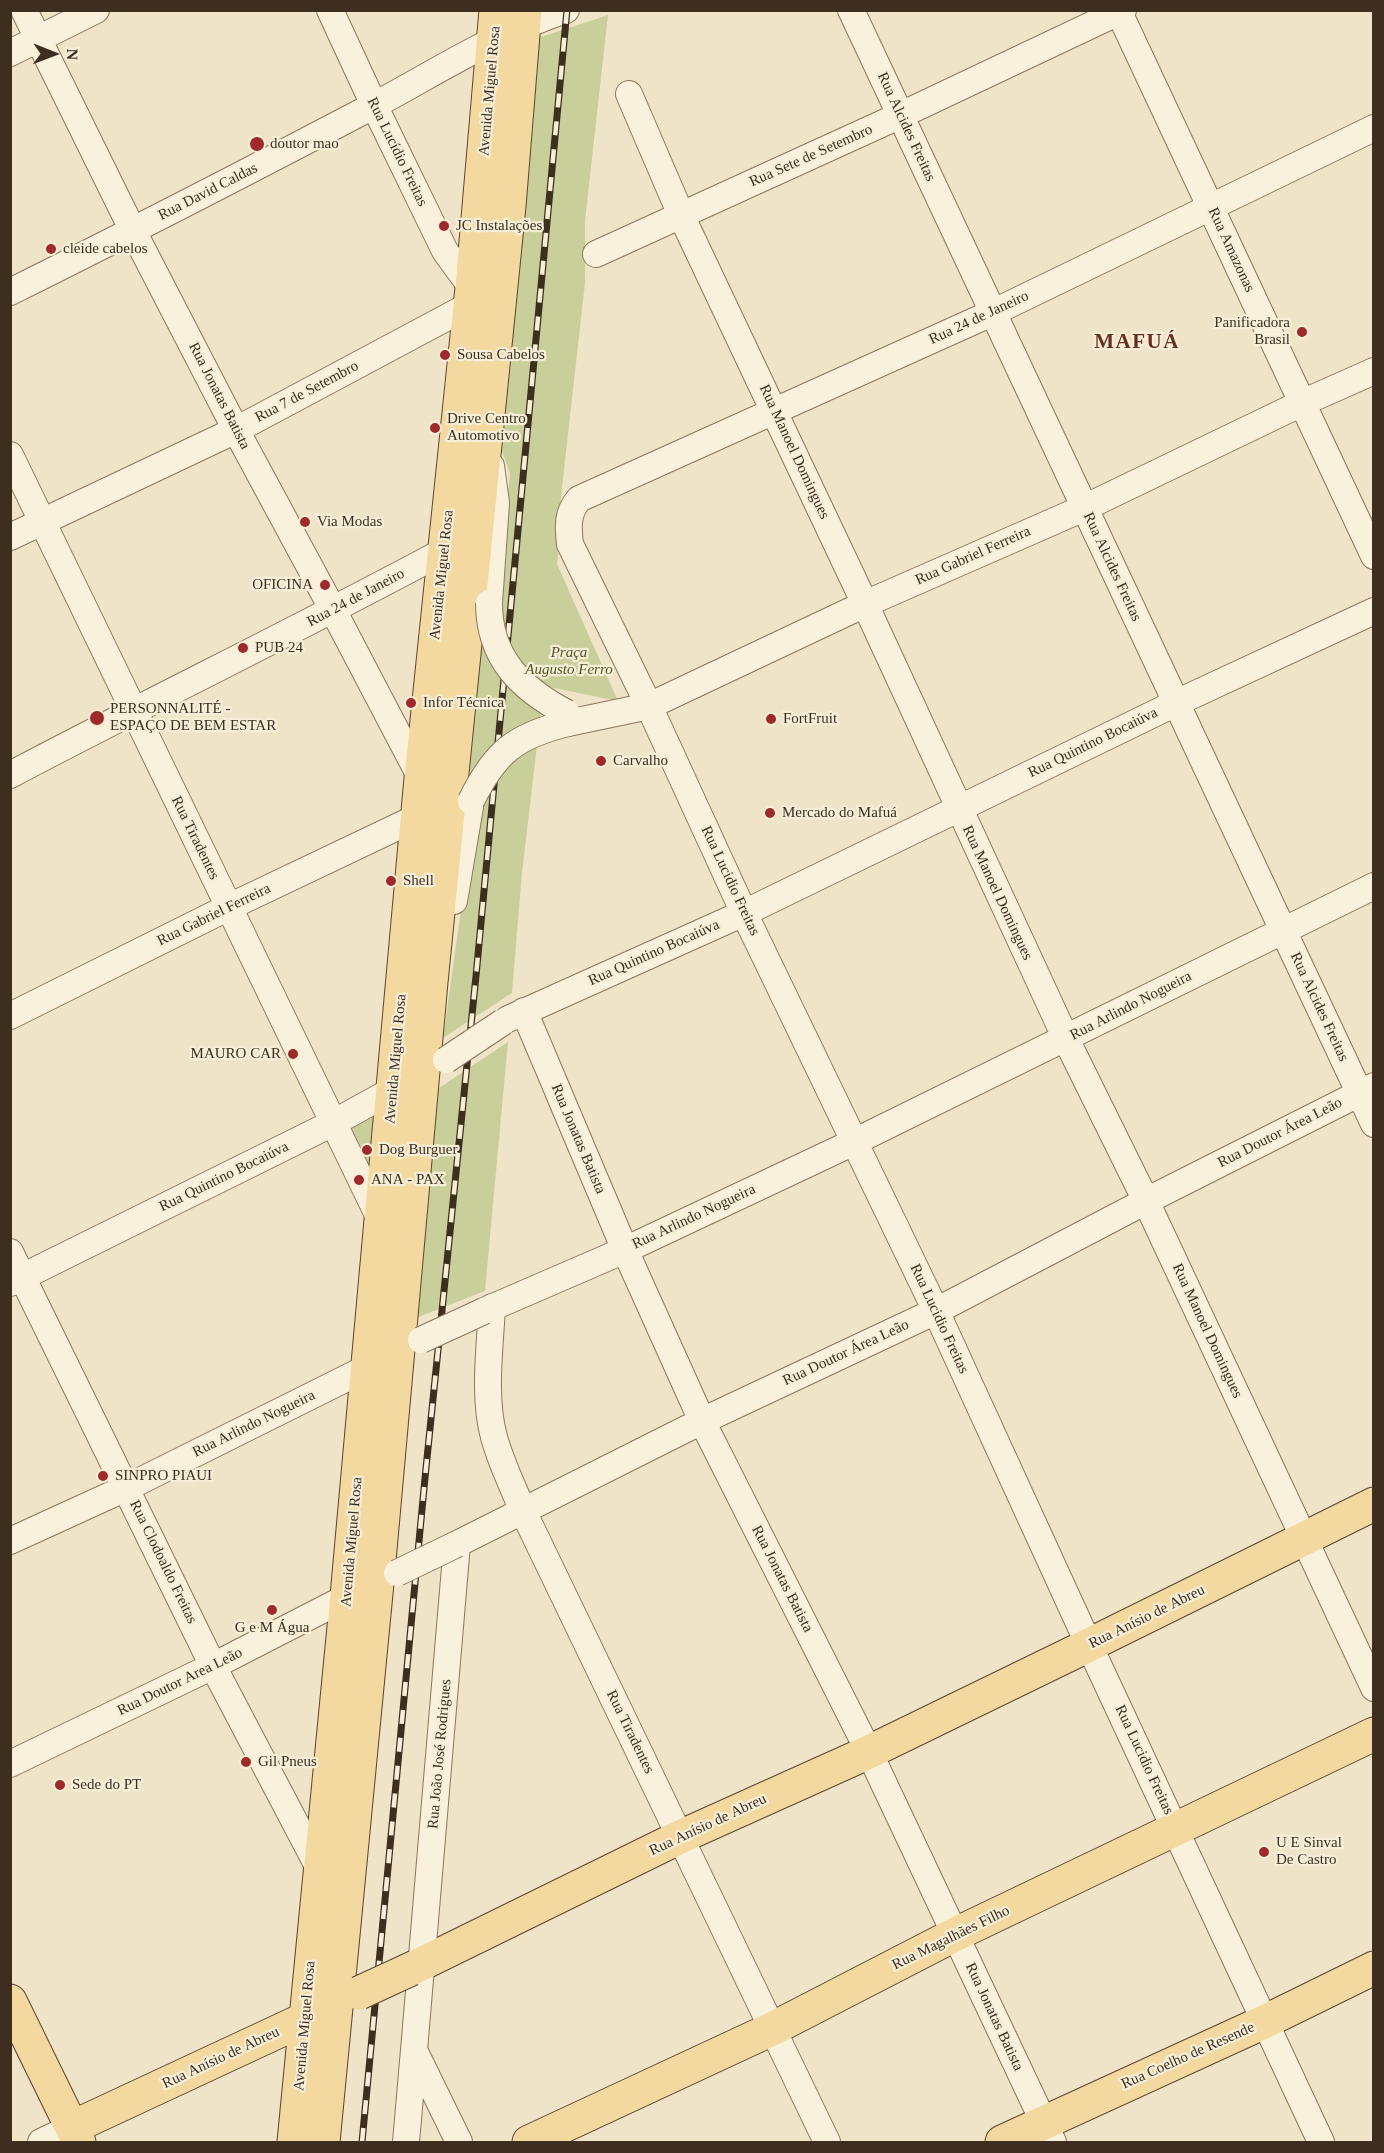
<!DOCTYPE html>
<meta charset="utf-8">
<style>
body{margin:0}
#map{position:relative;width:1384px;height:2153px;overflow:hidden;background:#f0e4c8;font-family:"Times New Roman",serif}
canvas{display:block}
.frame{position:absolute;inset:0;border:12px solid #3d2e20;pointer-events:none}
.north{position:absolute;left:24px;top:24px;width:60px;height:60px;-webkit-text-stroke:4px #f7eed8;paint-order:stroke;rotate:91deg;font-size:16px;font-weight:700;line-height:24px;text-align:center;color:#3d2e20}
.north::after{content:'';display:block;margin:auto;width:21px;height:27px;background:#3d2e20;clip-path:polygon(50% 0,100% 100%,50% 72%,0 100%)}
</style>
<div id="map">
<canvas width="1384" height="2153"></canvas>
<div class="frame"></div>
<div class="north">N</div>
</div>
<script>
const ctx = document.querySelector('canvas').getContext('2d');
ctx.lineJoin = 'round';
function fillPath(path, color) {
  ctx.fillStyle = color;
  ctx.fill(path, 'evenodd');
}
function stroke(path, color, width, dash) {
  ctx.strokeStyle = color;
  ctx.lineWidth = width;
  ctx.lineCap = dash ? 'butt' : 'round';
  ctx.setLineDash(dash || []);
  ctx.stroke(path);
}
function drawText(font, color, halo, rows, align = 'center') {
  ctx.font = font + ' "Times New Roman",serif';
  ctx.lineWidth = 4.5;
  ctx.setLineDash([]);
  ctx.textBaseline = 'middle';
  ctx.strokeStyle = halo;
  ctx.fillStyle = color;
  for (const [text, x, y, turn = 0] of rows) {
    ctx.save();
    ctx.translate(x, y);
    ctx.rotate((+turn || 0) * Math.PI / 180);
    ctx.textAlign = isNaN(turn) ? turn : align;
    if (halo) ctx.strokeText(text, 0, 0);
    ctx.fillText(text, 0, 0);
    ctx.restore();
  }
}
fillPath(new Path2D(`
 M608 15 585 221V283L560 506V537L557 564 618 701 544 686 522 873 512 993 443 1038 473 824 480 798 468 777 479 624 495 612 510 474 500 445 538 38Z
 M508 1042 485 1291 416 1318 436 1090Z
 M378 1114 369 1172 345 1127Z`), '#c9cf9b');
const minor = new Path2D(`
 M24 10 133 231 236 430 333 610 421 778
 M330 10 374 105 445 251 472 288
 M851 10 1374 1124
 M1118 10 1374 556
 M10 53 96 10
 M629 94 681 215 865 604 1066 1039 1146 1201 1374 1688
 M596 254 901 115 1123 10
 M10 292C131 232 251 170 371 107 435 73 496 33 566 10
 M10 455 381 1221
 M10 537 236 430 470 305
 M489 603 496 503 491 466
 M568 723 649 706 865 604 1084 508 1302 403 1374 371
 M10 775C154 699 301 628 444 551
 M454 901 471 801
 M524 1011 625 1250 702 1421 869 1752 1053 2142
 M10 1016 229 907 418 817
 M508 1019 744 913 1176 703 1374 611
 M10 1252 213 1666 320 1870
 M10 1283 333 1123 404 1084
 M492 1307C490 1347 483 1398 494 1437 501 1463 513 1487 523 1511L827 2142
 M484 1311 625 1250 854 1142 1374 886
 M10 1541 126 1488 381 1361
 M10 1764 213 1666 359 1591
 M41 2142 73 2127
 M406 2142 414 2050
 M459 2142 414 2050 457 1544 702 1421 936 1311 1146 1201 1374 1086
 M1321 2142 1089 1645 936 1311 744 913 649 706 570 544C568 526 567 513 579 499L992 313 1374 128`);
const major = new Path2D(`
 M411 1969 680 1837 869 1752 1089 1645 1374 1504
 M10 2001 79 2142
 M73 2127 322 2011
 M294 2142 347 1596 421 778 472 288 496 10
 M323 2142 377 1583 431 982 509 206 525 10
 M529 2142 772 2029 956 1934 1374 1734
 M1002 2142 1264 2022 1374 1968`);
stroke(minor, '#8d765c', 28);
stroke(major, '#5b4430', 35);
stroke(minor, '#faf1dc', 26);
stroke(major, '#f3d9a0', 33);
const rail = new Path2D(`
 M362 2142 425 1478 476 976 567 10`);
stroke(rail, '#3d2e20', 7);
stroke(rail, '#f7eed8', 4.5, [14]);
const minorBridge = new Path2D(`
 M489 603C489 658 521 689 567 713
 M471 801C495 752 515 736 568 723
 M446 1060 503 1022
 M421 1340 484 1311
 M397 1573 457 1544`);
const majorBridge = new Path2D(`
 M359 1993 411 1969`);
stroke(minorBridge, '#8d765c', 28, []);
stroke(majorBridge, '#5b4430', 35, []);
stroke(minorBridge, '#faf1dc', 26);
stroke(majorBridge, '#f3d9a0', 33);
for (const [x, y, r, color] of [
 [257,144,8,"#9e2a2b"],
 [444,226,6,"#9e2a2b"],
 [51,249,6,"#9e2a2b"],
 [1302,332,6,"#9e2a2b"],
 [445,355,6,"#9e2a2b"],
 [435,428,6,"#9e2a2b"],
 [305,522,6,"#9e2a2b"],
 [325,585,6,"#9e2a2b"],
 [243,648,6,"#9e2a2b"],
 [411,703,6,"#9e2a2b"],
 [97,718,8,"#9e2a2b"],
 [771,719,6,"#9e2a2b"],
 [601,761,6,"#9e2a2b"],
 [770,813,6,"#9e2a2b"],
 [391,881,6,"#9e2a2b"],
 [293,1054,6,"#9e2a2b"],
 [367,1150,6,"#9e2a2b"],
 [359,1180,6,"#9e2a2b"],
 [103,1476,6,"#9e2a2b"],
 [272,1610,6,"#9e2a2b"],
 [246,1762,6,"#9e2a2b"],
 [60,1785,6,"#9e2a2b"],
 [1264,1852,6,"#9e2a2b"]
]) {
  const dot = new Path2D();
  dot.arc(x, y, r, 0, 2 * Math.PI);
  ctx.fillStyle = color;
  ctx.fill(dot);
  stroke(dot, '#f7eed8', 2);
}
drawText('15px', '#3d2e20', '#f7eed8', [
 ["Avenida Miguel Rosa",490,91,-85],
 ["Rua Alcides Freitas",906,127,65],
 ["Rua Lucídio Freitas",397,152,64],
 ["Rua Sete de Setembro",811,156,-24],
 ["Rua David Caldas",208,192,-27],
 ["Rua Amazonas",1231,250,65],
 ["Rua 24 de Janeiro",979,318,-25],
 ["Rua 7 de Setembro",307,392,-28],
 ["Rua Jonatas Batista",219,396,63],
 ["Rua Manoel Domingues",794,452,65],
 ["Rua Gabriel Ferreira",973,556,-24],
 ["Rua Alcides Freitas",1112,567,65],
 ["Avenida Miguel Rosa",442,575,-84],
 ["Rua 24 de Janeiro",356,598,-28],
 ["Rua Quintino Bocaiúva",1093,743,-26],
 ["Rua Tiradentes",195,838,64],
 ["Rua Lucidio Freitas",730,881,65],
 ["Rua Manoel Domingues",997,893,65],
 ["Rua Gabriel Ferreira",214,915,-26],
 ["Rua Quintino Bocaiúva",654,953,-24],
 ["Rua Arlindo Nogueira",1131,1006,-27],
 ["Rua Alcides Freitas",1319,1007,65],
 ["Avenida Miguel Rosa",396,1059,-85],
 ["Rua Doutor Área Leão",1280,1133,-27],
 ["Rua Jonatas Batista",578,1139,67],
 ["Rua Quintino Bocaiúva",224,1177,-26],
 ["Rua Arlindo Nogueira",694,1217,-25],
 ["Rua Lucidio Freitas",939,1319,65],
 ["Rua Manoel Domingues",1207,1331,65],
 ["Rua Doutor Área Leão",846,1353,-25],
 ["Rua Arlindo Nogueira",254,1424,-26],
 ["Avenida Miguel Rosa",352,1542,-85],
 ["Rua Clodoaldo Freitas",163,1562,64],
 ["Rua Jonatas Batista",782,1579,63],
 ["Rua Anísio de Abreu",1147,1617,-26],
 ["Rua Doutor Area Leão",180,1682,-26],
 ["Rua Tiradentes",630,1732,64],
 ["Rua João José Rodrigues",440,1754,-85],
 ["Rua Lucidio Freitas",1144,1760,65],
 ["Rua Anísio de Abreu",708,1825,-25],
 ["Rua Magalhães Filho",951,1938,-26],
 ["Rua Jonatas Batista",994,2017,65],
 ["Avenida Miguel Rosa",305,2026,-85],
 ["Rua Coelho de Resende",1188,2056,-24],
 ["Rua Anísio de Abreu",221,2058,-25]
]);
drawText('15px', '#3d2e20', '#f7eed8', [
 ["doutor mao",270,144],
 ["JC Instalações",456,226],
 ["cleide cabelos",63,249],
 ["Panificadora",1290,323,"right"],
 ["Brasil",1290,340,"right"],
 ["Sousa Cabelos",457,355],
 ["Drive Centro",447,419],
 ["Automotivo",447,436],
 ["Via Modas",317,522],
 ["OFICINA",313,585,"right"],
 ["PUB 24",255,648],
 ["Infor Técnica",423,703],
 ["PERSONNALITÉ -",110,709],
 ["ESPAÇO DE BEM ESTAR",110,726],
 ["FortFruit",783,719],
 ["Carvalho",613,761],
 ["Mercado do Mafuá",782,813],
 ["Shell",403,881],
 ["MAURO CAR",281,1054,"right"],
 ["Dog Burguer",379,1150],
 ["ANA - PAX",371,1180],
 ["SINPRO PIAUI",115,1476],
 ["G e M Água",272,1628,"center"],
 ["Gil Pneus",258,1762],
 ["Sede do PT",72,1785],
 ["U E Sinval",1276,1843],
 ["De Castro",1276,1860]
], 'left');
drawText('italic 15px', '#4d5a26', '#f7eed8', [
 ["Praça",569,653],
 ["Augusto Ferro",569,670]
]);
ctx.letterSpacing = '1.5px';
drawText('bold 21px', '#6b2e1e', '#f7eed8', [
 ["MAFUÁ",1137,343]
]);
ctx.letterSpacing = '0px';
</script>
